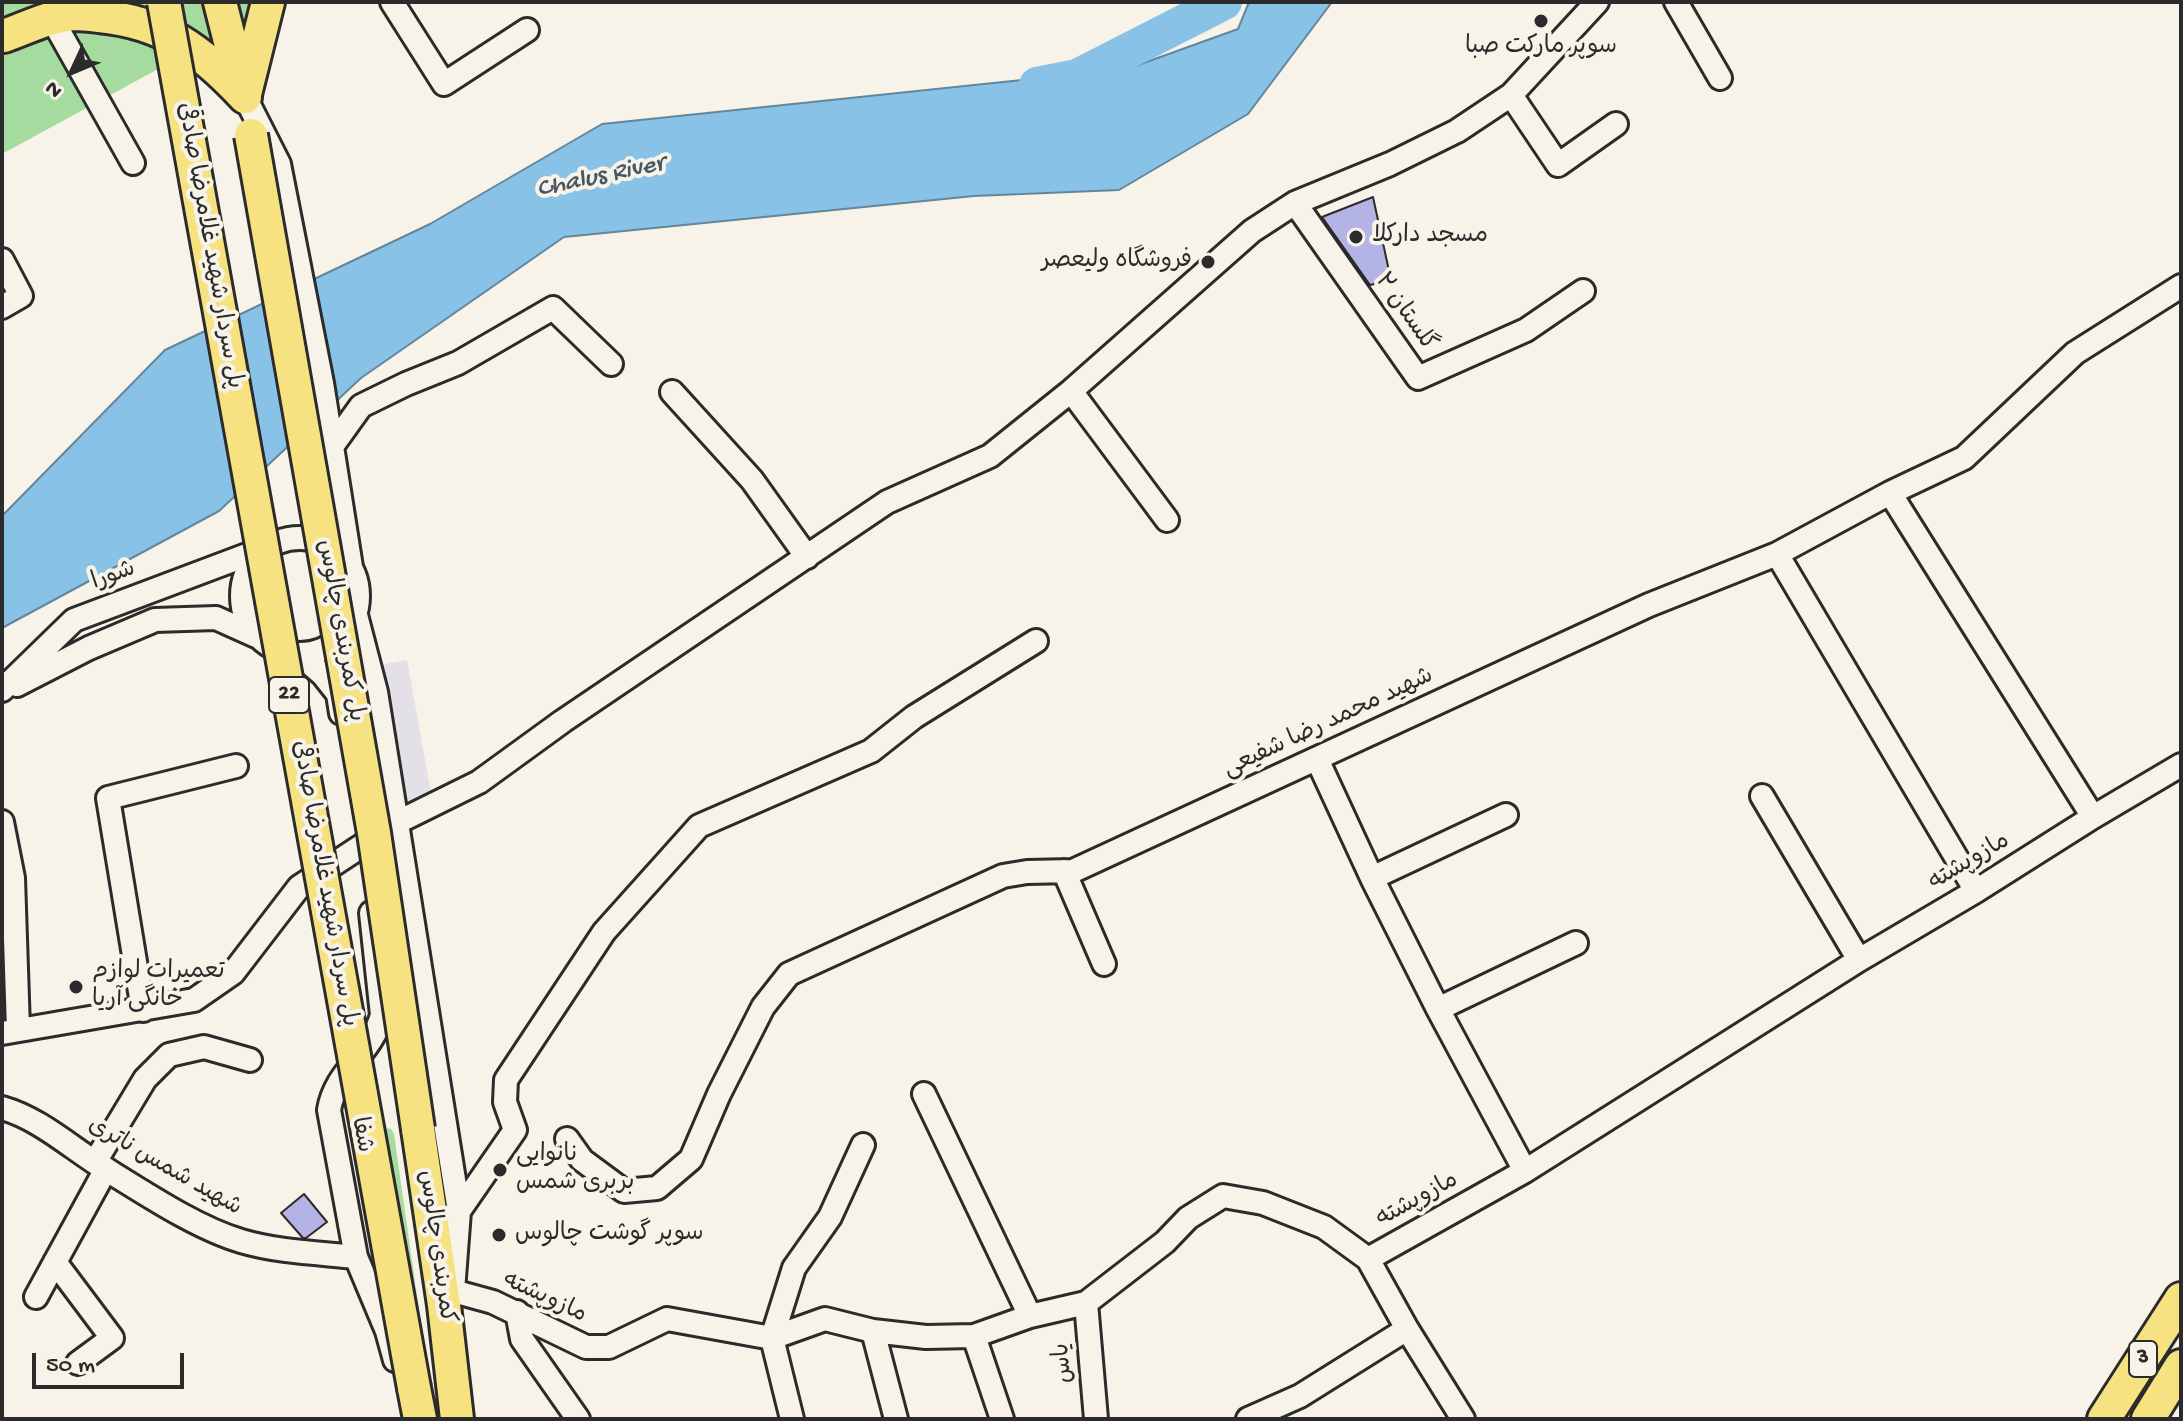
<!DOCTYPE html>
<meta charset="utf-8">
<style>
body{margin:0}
#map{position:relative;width:2183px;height:1421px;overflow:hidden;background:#f7f3e8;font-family:"Gochi Hand",sans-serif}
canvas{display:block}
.frame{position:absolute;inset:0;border:4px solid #2b2b2b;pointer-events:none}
.north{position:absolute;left:32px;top:32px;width:80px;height:80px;-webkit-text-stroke:6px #f7f3e8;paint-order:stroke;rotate:226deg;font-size:22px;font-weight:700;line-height:32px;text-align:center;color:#2b2b2b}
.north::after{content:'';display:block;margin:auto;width:28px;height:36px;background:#2b2b2b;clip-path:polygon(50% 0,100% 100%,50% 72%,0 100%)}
.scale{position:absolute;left:32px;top:1353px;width:152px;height:36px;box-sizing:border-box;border:4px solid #2b2b2b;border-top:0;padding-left:10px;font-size:24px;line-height:28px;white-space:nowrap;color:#2b2b2b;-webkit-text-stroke:6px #f7f3e8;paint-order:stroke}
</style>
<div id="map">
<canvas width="2183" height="1421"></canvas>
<div class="frame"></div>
<div class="north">N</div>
<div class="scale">50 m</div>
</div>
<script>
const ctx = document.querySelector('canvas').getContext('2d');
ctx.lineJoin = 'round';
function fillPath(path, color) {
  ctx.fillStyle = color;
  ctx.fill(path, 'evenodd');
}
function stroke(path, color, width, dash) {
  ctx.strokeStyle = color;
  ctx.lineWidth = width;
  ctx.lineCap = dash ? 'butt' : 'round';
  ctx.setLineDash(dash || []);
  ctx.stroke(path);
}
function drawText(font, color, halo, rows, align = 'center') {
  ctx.font = font + ' "Gochi Hand","Playpen Sans Arabic",sans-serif';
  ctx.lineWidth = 8;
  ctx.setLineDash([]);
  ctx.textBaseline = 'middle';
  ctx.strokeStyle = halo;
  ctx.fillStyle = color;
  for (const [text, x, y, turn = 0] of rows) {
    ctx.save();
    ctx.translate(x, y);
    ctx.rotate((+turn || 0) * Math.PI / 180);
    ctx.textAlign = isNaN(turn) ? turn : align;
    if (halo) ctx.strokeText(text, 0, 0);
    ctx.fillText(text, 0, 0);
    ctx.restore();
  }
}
fillPath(new Path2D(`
 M407 660 432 798 405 803 380 665Z`), '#e3e0e7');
fillPath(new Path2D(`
 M2 2H281L2 154Z
 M388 1128 391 1129 394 1134 434 1416 383 1131Z`), '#a5db9f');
const water = new Path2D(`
 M1249 2H1332L1248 114 1119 190 974 196 564 237 361 378 219 511 2 628V516L165 350 430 224 602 124 1127 69 1238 29Z`);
fillPath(water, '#88c2e7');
stroke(water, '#63869c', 2);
stroke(new Path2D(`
 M1037 85 1077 77 1224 2`), '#88c2e7', 36);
const building = new Path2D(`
 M1373 197 1391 280 1370 285 1322 217Z
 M304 1194 327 1222 306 1238H303L281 1213Z`);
fillPath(building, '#b3b4e5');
stroke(building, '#2b2b2b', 2);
const minor = new Path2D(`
 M392 2 444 84 527 30
 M1676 2 1720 78
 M52 19 133 163
 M1511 95 1558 165 1616 124
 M245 97 279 164 322 383 351 567
 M1295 203 1418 378 1526 330 1583 291
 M2 260 21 296 2 307
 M1071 391 1167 520
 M672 392 752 480 807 557
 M333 445 361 406 406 384 458 363 553 308 611 364
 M1890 493 2093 817
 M242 596a58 58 0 1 1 116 0a58 58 0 1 1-116 0Z
 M1777 554 1976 891
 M356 615 376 692 459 1211 453 1291 450 1295
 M300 655 323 675 338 694 341 713
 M17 685 89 648 155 620 216 618 256 636
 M2 690 74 620 260 550
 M1317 759 1372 878 1438 1009 1525 1171
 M1762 796 1859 960
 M2 822 13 878 18 1029
 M398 822 479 782 563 721 887 502 990 456 1071 391 1252 231 1295 203 1390 164 1457 131 1511 95 1597 2
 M1064 871 1104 964
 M1372 878 1506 815
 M371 913 382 1015C371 1055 335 1071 329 1110L356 1257 387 1331 395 1360
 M1438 1009 1576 943
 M143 1010 108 798 236 766
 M2 1033 194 1000 233 973 299 887 363 845
 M924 1094 1030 1316
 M2 1108C41 1119 72 1149 107 1170 146 1194 197 1228 241 1241 278 1252 318 1253 356 1257
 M567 1139 582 1160 624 1191 657 1188 691 1159 719 1094 763 1007 789 974 1003 876 1027 872 1073 871 1649 605 1777 554 1890 493 1964 458 2075 353 2181 286
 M95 1162 145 1079 169 1055 204 1047 250 1060
 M459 1211 515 1130 505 1102 506 1080 604 932 699 826 871 751 914 717 1036 641
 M1368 1259 1407 1329 1463 1419
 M55 1262 112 1338 78 1363
 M453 1291 493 1302 586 1347H609L667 1319 772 1338 825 1319 873 1331 926 1337 974 1336 1030 1316 1086 1303 1165 1242 1188 1218 1223 1196 1263 1203 1324 1227 1368 1259 1525 1171 1859 960 1976 891 2093 817 2181 765
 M36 1297 106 1169
 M1086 1303 1096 1419
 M517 1312 522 1339 578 1419
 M873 1331 896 1419
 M974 1336 1002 1419
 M792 1419 772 1338 794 1268 830 1217 863 1145
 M1248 1419 1300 1396 1407 1329`);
const highway = new Path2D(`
 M220 2 243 93
 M4 36C26 28 50 16 74 14 82 14 91 15 99 16 164 22 202 51 245 97
 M245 94 268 2
 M418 1129 444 1305 457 1419
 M414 1388 420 1419
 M2104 1419 2181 1299
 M2148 1419 2181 1366`);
stroke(minor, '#2b2b2b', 28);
stroke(highway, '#2b2b2b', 38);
stroke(minor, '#f7f3e8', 22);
stroke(highway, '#f7e281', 32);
const highwayBridge = new Path2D(`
 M164 2 414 1388
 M251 135 374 833 418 1129`);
stroke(highwayBridge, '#2b2b2b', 38, []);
stroke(highwayBridge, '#f7e281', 32);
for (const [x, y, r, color] of [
 [1541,21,8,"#2b2b2b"],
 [1356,237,8,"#2b2b2b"],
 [1208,262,8,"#2b2b2b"],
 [76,987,8,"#2b2b2b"],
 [500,1170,8,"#2b2b2b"],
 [499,1235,8,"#2b2b2b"]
]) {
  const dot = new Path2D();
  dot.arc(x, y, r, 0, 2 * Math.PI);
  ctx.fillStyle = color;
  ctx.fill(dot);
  stroke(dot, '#f7f3e8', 3);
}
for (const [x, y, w] of [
 [289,695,40],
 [2143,1359,28]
]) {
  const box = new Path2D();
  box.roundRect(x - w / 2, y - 18, w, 36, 6);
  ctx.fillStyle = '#f7f3e8';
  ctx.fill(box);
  stroke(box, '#2b2b2b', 2);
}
drawText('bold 22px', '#2b2b2b', null, [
 ["22",289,695],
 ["3",2143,1359]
]);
drawText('24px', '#2b2b2b', '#f7f3e8', [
 ["سوپر مارکت صبا",1541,48,"center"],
 ["مسجد دارکلا",1372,237],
 ["فروشگاه ولیعصر",1192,262,"right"],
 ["تعمیرات لوازم",92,973],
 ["خانگی آریا",92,1001],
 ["نانوایی",516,1156],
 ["بربری شمس",516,1184],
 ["سوپر گوشت چالوس",515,1235]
], 'left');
drawText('24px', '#2b2b2b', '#f7f3e8', [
 ["پل سردار شهید غلامرضا صادقی",208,246,80],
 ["گلستان ۲",1404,313,55],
 ["شورا",114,577,-20],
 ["پل کمربندی چالوس",339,631,80],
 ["شهید محمد رضا شفیعی",1329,724,-25],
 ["مازوپشته",1970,863,-31],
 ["پل سردار شهید غلامرضا صادقی",323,884,80],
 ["شفا",360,1135,79],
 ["شهید شمس ناتری",164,1168,30],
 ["مازوپشته",1418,1201,-29],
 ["کمربندی چالوس",435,1247,82],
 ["مازوپشته",544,1299,25],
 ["یاس",1065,1363,-95]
]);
drawText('italic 26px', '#475863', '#f7f3e8', [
 ["Chalus River",601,178,-12]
]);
</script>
